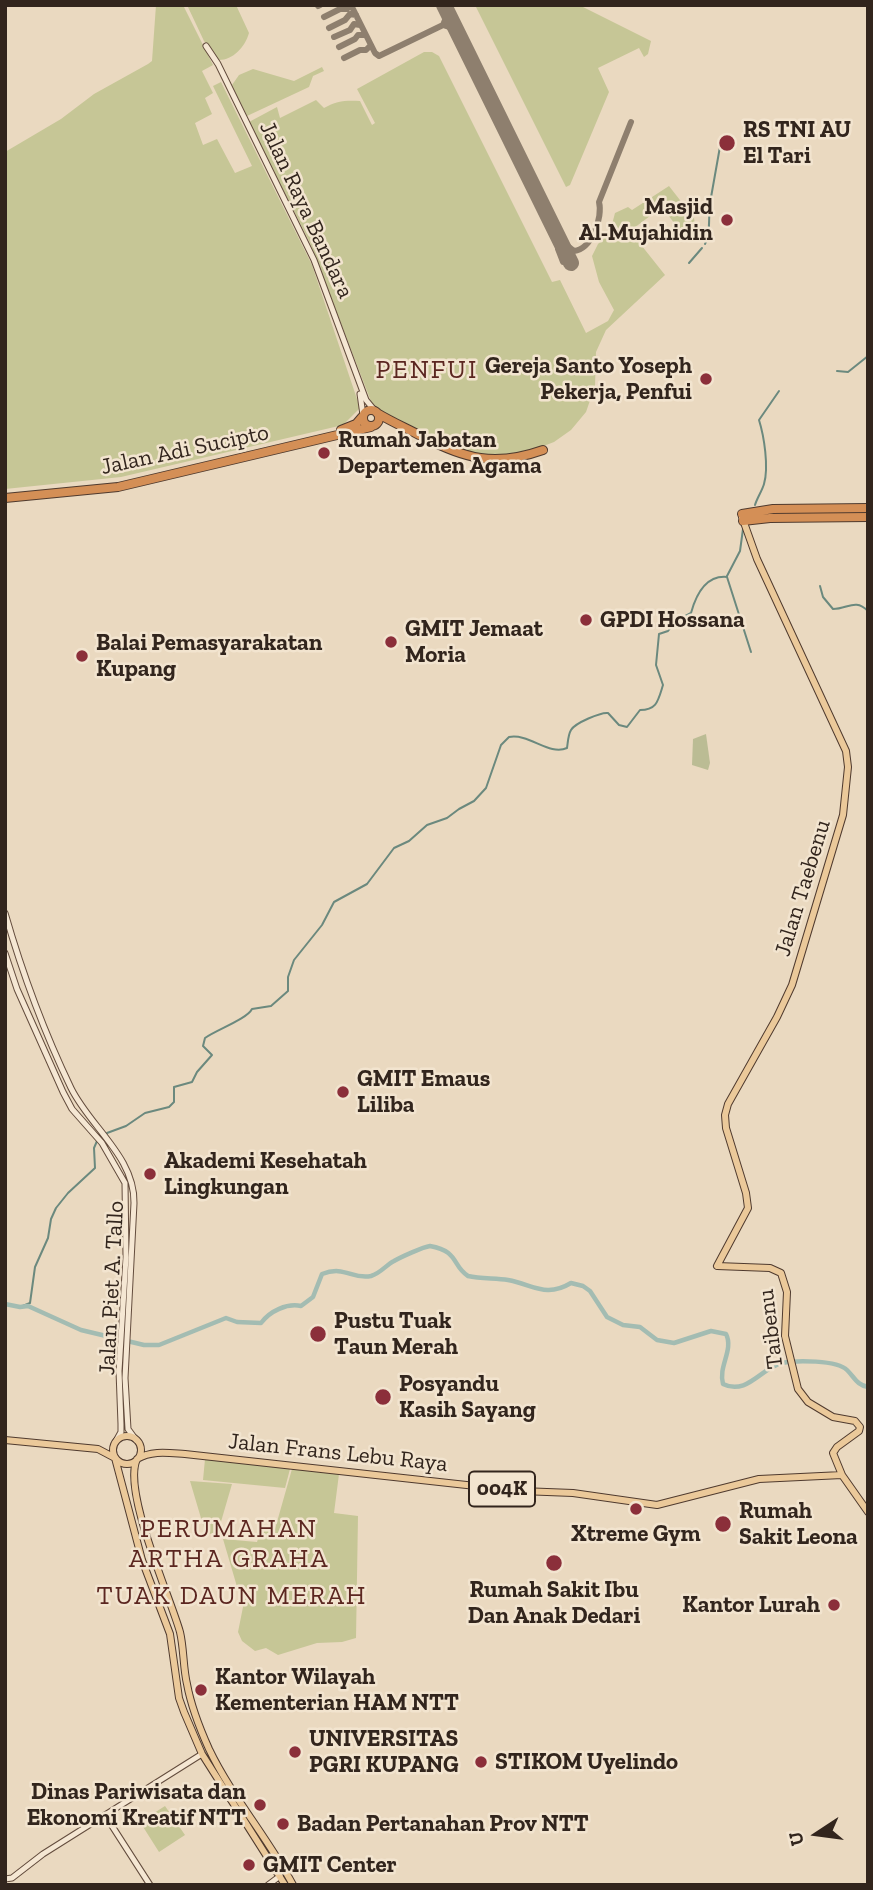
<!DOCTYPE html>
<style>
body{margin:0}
#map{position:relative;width:873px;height:1890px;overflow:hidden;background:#ead9c0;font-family:"Zilla Slab",serif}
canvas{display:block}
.frame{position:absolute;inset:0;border:7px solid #32251d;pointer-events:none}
.north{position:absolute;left:782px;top:1799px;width:70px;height:70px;-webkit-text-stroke:5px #f2e4cf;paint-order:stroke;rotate:257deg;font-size:19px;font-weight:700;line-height:28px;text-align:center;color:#32251d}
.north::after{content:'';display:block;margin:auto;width:24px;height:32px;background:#32251d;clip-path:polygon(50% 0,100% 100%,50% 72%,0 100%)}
</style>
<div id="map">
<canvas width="873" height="1890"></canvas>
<div class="frame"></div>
<div class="north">U</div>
</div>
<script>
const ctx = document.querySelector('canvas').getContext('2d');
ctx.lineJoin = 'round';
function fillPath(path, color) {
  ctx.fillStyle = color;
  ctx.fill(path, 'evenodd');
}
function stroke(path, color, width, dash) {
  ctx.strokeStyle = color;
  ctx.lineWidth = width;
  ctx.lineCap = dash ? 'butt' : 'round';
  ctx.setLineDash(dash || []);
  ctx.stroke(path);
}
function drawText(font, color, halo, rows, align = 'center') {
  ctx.font = font + ' "Zilla Slab",serif';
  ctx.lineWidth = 5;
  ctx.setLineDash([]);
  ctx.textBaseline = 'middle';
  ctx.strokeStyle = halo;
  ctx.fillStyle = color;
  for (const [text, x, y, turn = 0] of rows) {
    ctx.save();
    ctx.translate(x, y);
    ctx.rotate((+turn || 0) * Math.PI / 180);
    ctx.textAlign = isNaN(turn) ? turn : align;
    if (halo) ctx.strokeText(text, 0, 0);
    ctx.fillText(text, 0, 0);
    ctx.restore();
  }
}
fillPath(new Path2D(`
 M156 5H183L213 65 202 71 213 93 205 98 212 114 195 123 203 145 217 139 235 173 252 166 213 86 221 82 312 265 360 408 343 425 121 477 5 489V152L61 119 94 94 148 64 152 61Z
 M187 5H236L249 33C245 47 233 60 219 60L204 41Z
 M475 5H579L651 41 648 54 644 57 639 48 598 68 609 92 570 185 566 187Z
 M424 52H432L439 56 552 282 560 280 586 333 608 321 614 310 599 282 592 256 598 244 610 232 615 213 628 207 632 210 669 186 694 218 696 231 687 240 662 207 630 231 665 275 606 330 596 352 595 386 586 412 571 430 554 442 528 452 496 458 459 452 379 411 372 404 310 243 249 122 277 107 280 118 316 100 324 108C336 101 346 100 360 101L372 125 375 123 357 89Z
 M322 67 324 71 313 76 309 87 247 116 232 85 239 75 253 69 294 81Z
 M205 1459 290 1469 285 1488 203 1480Z
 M292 1469 339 1474 334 1513 358 1516 356 1638 342 1642 317 1643 278 1655 266 1648 255 1651 242 1641 238 1632 243 1607 223 1539 257 1542 262 1526 275 1529Z
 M190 1481 232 1484 218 1532 206 1535Z
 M165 1806 185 1835 159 1852 140 1822Z`), '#c6c696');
fillPath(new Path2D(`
 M706 734 710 763 708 770 692 765 693 739Z`), '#bbbc94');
stroke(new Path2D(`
 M710 203 721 141
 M705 244C711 234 708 219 710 206
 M689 263 702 248
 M837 371 848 372 868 356
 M755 505C757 498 762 491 764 484 769 467 764 436 759 420L779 391
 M727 576 740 551 743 529
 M820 586 823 597 833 609C848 609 855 598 868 611
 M107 1133 126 1126 145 1113 169 1107 174 1102V1087L192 1082 197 1072 212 1055 203 1046 205 1038C216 1030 247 1019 252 1009L271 1006 288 991V977L294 960 322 925 334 902 367 884 394 848 409 841 427 825 447 818 459 809 474 801 486 788 501 745 509 737C529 733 549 756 567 748 568 742 568 735 571 730 575 723 601 712 608 713L619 725 627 727 640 710C657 710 658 701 663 685L656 665 659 634 668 631 676 621 691 613C696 595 706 575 727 577L751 652
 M20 1307 30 1303 35 1267 48 1238 51 1219 56 1208 68 1193 95 1168 94 1148 97 1141`), '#6b897e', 2);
stroke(new Path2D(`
 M5 1304 20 1307 28 1306 81 1330 144 1345H159L226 1318 237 1322 261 1323C270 1311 287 1303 301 1306L313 1297 322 1274C345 1265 352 1280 371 1276 381 1273 386 1265 394 1261 401 1257 423 1247 430 1246 459 1251 452 1266 468 1276 481 1279 495 1278 508 1280 534 1285 546 1298 571 1283L583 1286 590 1291 607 1317 623 1325 640 1327 657 1340 674 1343 711 1331 726 1334C734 1350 718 1366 723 1384 747 1396 762 1367 782 1363 796 1360 837 1360 847 1370 855 1378 857 1385 868 1387`), '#a3bcb2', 4.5);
stroke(new Path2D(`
 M351 5 375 53 379 56 443 25 448 13
 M318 6 320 5
 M324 17 340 9H347L350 5
 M443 25 455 29
 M329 28 345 20 350 14 356 15
 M334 37 350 30 354 24 360 25
 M339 47 355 39 358 35H365
 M344 58 360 50H366L371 45
 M559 239 574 251C592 249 603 217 599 202L631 122
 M559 239 558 249 563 262 571 261V250`), '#8e7f6e', 6);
stroke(new Path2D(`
 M444 5 571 263`), '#8e7f6e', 16);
const secondary = new Path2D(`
 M206 46 218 64 314 260 366 400 375 411
 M360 394 363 415
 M5 913C22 972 44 1032 71 1088 90 1127 135 1157 134 1203L125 1378 128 1429 136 1440
 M5 953 17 989 63 1092 72 1109 102 1143 125 1183 126 1257 119 1371 121 1424V1432L116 1441
 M105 1815 150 1885
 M5 1879 12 1878 43 1854 202 1754
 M268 1885 280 1876`);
const primary = new Path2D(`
 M742 517 757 559 846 751 848 767 843 815 792 985 777 1017 728 1104 725 1115 726 1128 746 1193 748 1208 717 1266 770 1268 781 1273 787 1292 785 1336 798 1389 808 1402 833 1417 855 1421 860 1427 859 1431 837 1447 833 1453 842 1475 868 1512
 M113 1450a14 14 0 1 1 28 0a14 14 0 1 1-28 0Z
 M5 1440 98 1449 115 1458 142 1560 170 1634 179 1698 184 1712 202 1754 285 1885
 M293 1885C268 1838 232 1797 209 1749 200 1729 191 1706 187 1684 183 1667 184 1649 180 1632 170 1596 122 1491 137 1459 152 1450 169 1453 185 1454L521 1491 573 1493 657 1505 759 1479 842 1475`);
const highway = new Path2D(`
 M363 418a8 8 0 1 1 16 0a8 8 0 1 1-16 0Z
 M377 413C392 422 406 428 421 436 465 459 495 467 543 450
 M341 430 356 424 362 417
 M5 498 118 487 371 427
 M742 514 773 509 868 508
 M743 521 770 518 868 517`);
stroke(secondary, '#634c3d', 7);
stroke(primary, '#4f3a2e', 8);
stroke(highway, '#4f3a2e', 10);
stroke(secondary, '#f5e7d3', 5);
stroke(primary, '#ebc99a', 6);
stroke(highway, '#d48f56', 8);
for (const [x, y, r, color] of [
 [727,143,9,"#8b2f3a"],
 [727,220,7,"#8b2f3a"],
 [706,379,7,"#8b2f3a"],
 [324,453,7,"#8b2f3a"],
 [586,620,7,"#8b2f3a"],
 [391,642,7,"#8b2f3a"],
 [82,656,7,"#8b2f3a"],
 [343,1092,7,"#8b2f3a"],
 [150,1174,7,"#8b2f3a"],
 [318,1334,9,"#8b2f3a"],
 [383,1397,9,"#8b2f3a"],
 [636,1509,7,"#8b2f3a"],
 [723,1524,9,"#8b2f3a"],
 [554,1563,9,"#8b2f3a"],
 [834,1605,7,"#8b2f3a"],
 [201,1690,7,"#8b2f3a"],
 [295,1752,7,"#8b2f3a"],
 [481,1762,7,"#8b2f3a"],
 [260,1805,7,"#8b2f3a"],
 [283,1824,7,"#8b2f3a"],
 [249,1865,7,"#8b2f3a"]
]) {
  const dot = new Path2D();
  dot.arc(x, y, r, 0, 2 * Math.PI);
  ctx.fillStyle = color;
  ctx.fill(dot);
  stroke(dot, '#f2e4cf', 2.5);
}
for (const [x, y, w] of [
 [502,1489,66]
]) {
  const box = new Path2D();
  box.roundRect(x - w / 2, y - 17.5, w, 35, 5);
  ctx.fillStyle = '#f2e4cf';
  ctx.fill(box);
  stroke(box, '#32251d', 2);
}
drawText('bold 21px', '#32251d', null, [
 ["004K",502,1489]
]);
drawText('bold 23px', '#32251d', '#f2e4cf', [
 ["RS TNI AU",743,130],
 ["El Tari",743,156],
 ["Masjid",713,207,"right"],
 ["Al-Mujahidin",713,233,"right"],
 ["Gereja Santo Yoseph",692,366,"right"],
 ["Pekerja, Penfui",692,392,"right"],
 ["Rumah Jabatan",338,440],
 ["Departemen Agama",338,466],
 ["GPDI Hossana",600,620],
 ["GMIT Jemaat",405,629],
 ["Moria",405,655],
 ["Balai Pemasyarakatan",96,643],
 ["Kupang",96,669],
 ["GMIT Emaus",357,1079],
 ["Liliba",357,1105],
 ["Akademi Kesehatah",164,1161],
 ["Lingkungan",164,1187],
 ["Pustu Tuak",334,1321],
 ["Taun Merah",334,1347],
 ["Posyandu",399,1384],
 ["Kasih Sayang",399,1410],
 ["Rumah",739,1511],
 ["Sakit Leona",739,1537],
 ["Xtreme Gym",636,1534,"center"],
 ["Rumah Sakit Ibu",554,1590,"center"],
 ["Dan Anak Dedari",554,1616,"center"],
 ["Kantor Lurah",820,1605,"right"],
 ["Kantor Wilayah",215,1677],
 ["Kementerian HAM NTT",215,1703],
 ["UNIVERSITAS",309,1739],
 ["PGRI KUPANG",309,1765],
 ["STIKOM Uyelindo",495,1762],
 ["Dinas Pariwisata dan",246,1792,"right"],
 ["Ekonomi Kreatif NTT",246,1818,"right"],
 ["Badan Pertanahan Prov NTT",297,1824],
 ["GMIT Center",263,1865]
], 'left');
drawText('23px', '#32251d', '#f2e4cf', [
 ["Jalan Raya Bandara",306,210,65],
 ["Jalan Adi Sucipto",185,450,-12],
 ["Jalan Taebenu",803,888,-73],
 ["Jalan Piet A. Tallo",112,1288,-87],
 ["Taibenu",771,1329,-97],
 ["Jalan Frans Lebu Raya",338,1453,6]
]);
ctx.letterSpacing = '2px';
drawText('26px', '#5b2620', '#f2e4cf', [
 ["PENFUI",427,371],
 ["PERUMAHAN",229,1530],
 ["ARTHA GRAHA",229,1560],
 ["TUAK DAUN MERAH",232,1597]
]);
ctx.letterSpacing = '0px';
</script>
